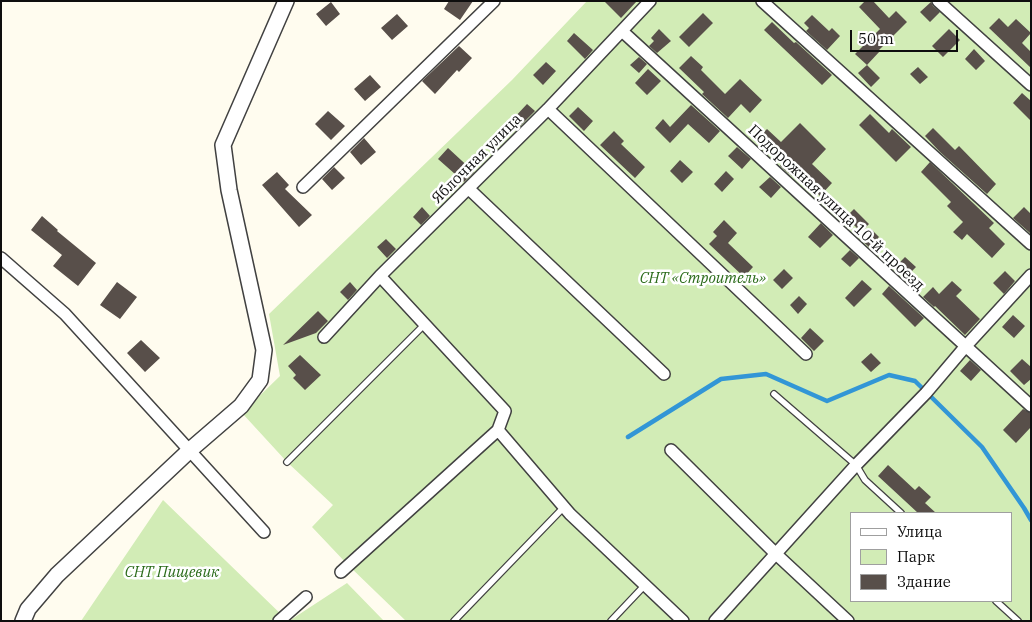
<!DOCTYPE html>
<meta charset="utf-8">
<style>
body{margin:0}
#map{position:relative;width:1032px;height:622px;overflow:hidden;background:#fffcef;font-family:"IBM Plex Serif",serif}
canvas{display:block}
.frame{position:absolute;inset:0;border:2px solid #0e0e0e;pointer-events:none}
.legend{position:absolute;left:850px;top:512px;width:162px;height:90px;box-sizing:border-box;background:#fff;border:1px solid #9f9f9f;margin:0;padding:6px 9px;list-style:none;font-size:15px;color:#0e0e0e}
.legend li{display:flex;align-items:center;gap:10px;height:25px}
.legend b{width:25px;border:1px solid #9f9f9f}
.scale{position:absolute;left:850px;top:30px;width:108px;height:22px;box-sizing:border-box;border:2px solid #0e0e0e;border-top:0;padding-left:6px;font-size:15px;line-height:18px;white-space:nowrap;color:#0e0e0e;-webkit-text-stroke:4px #fff;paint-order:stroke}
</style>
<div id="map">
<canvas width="1032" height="622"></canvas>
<div class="frame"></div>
<ul class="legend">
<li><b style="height:6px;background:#fff"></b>Улица</li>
<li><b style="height:14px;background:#d2ecb6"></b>Парк</li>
<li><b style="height:14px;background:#584f4a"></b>Здание</li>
</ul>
<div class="scale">50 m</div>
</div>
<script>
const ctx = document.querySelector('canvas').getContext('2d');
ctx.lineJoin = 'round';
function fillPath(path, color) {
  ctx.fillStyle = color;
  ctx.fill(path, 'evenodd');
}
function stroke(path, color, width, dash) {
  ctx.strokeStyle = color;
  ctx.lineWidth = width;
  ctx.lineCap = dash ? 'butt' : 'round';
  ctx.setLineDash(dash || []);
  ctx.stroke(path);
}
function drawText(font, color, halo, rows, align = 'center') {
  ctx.font = font + ' "IBM Plex Serif",serif';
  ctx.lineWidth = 5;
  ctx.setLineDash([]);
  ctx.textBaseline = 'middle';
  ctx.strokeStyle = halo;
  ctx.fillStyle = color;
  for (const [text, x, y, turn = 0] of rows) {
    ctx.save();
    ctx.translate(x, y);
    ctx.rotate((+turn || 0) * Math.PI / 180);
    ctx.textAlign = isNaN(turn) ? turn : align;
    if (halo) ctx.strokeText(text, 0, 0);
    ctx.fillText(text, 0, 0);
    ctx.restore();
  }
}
fillPath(new Path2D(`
 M587 1H1031V621H406L347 564 312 527 333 505 287 462 242 413 280 376 269 314 512 80ZM851 513H1011V601H851Z
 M163 500 288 621H81Z
 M347 583 384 621H289Z`), '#d2ecb6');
stroke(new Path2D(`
 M628 437 721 379 766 374 827 401 889 375 915 381 982 447 1024 508 1031 520`), '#3296d6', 4.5);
fillPath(new Path2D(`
 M449 1H473L460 20 444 9Z
 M604 1H637L621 18Z
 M865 1H873L889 18 896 11 907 22 879 50 880 51 867 65 855 54 880 29 859 7Z
 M331 2 340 14 326 26 316 14Z
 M931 2 933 6 940 12 930 22 920 12Z
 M703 13 713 23 689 47 679 37Z
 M397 14 408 26 392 40 381 28Z
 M812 15 829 31 832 28 840 36 827 50 806 31 809 28 804 23Z
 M999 18 1008 27 1016 19 1031 33 1022 43 1031 52V68L989 28Z
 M772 22 794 43 796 42 832 75 822 85 764 30Z
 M659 29 671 41 657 53 649 46 654 41 651 38Z
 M949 29 960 40 943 57 932 46Z
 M574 33 593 50 585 59 567 41Z
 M459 46 472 58 459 72 457 70 435 94 422 81Z
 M974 49 985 61 976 70 965 59Z
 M691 56 703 67 701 70 725 94 740 79 762 100 750 113 741 104 728 118 702 94 704 92 679 68Z
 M639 57 647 64 639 73 630 65Z
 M546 62 556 71 543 85 533 75Z
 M867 65 880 78 871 87 858 73Z
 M918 67 928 77 920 84 910 74Z
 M648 69 661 81 647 95 635 83Z
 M370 75 381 87 365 101 354 89Z
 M1022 93 1031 101V121L1013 103Z
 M527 104 535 111 520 126 513 119Z
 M691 105 720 131 709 143 688 124 670 143 655 128 663 119 670 127Z
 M578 107 593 121 584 131 569 116Z
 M328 111 345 126 331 140 315 124Z
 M870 114 889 133 892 129 911 147 896 162 859 125Z
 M800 123 826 149 812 164 832 183 820 196 796 172 792 176 780 166 783 162 766 145 764 147 756 140 767 129 781 142Z
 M933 128 955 150 959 146 996 184 987 194 940 152 925 136Z
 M614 131 624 141 621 144 645 167 635 178 600 145Z
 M364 138 376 152 361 165 350 152Z
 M737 147 751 159 742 169 728 156Z
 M448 148 474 172 464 182 438 159Z
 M680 160 693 172 682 183 670 171Z
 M930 162 994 223 989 228 1005 244 992 258 967 234 962 240 953 232 963 222 947 206 951 202 921 172Z
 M334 167 345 178 332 190 322 179Z
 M726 171 734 179 722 192 714 184Z
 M277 172 289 185 285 189 312 215 299 227 262 185Z
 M770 177 781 187 771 198 759 187Z
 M422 207 430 216 421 225 413 217Z
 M1024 207 1031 214V234L1013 218Z
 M854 209 869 224 861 232 846 217Z
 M42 216 58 230 57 231 96 263 78 286 53 266 62 255 31 230Z
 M724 220 737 233 728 243 753 267 744 277 709 244 717 236 713 232Z
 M821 223 833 235 820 248 808 237Z
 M871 229 879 237 869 247 860 239Z
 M386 239 396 249 387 258 377 247Z
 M850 250 859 258 850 267 841 259Z
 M905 257 916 267 905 278 895 267Z
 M784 269 793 278 782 289 773 280Z
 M1005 271 1015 281 1004 294 993 283Z
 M862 280 872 289 854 307 845 298Z
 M952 281 962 290 956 296 980 319 965 335 935 306 934 307 923 297 933 287 939 294Z
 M117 282 137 297 120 319 100 305Z
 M350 282 357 290 348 300 340 292Z
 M889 286 924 318 915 327 882 294Z
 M799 296 807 304 798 314 790 305Z
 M318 311 328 321 316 333 283 345Z
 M1013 315 1025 326 1014 338 1002 327Z
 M810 328 824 341 814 351 801 338Z
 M141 340 160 358 145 372 127 353Z
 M871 353 881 363 871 372 861 362Z
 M300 355 321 375 305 390 293 378 296 375 288 366Z
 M1022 359 1031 367V379L1024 385 1010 371Z
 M970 360 981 370 971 381 960 371Z
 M1023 409 1031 413V427L1016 443 1003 430Z
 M888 465 915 490 919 486 931 497 925 503 936 513H918L878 476Z`), '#584f4a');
const service = new Path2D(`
 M774 394 856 465 865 480 901 513
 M287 462 425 324
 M996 601 1018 621
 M454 621 564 507
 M611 621 645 585`);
const minor = new Path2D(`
 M762 1 1031 244
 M938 1 1031 85
 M622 31 1031 406
 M548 109 806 354
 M303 187 494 1
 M469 189 664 374
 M1 258 65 314 264 532
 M380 276 505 411 498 430 570 514 683 621
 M324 337 380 276 548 109 650 1
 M671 450 776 554 848 621
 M341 572 498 430
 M279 621 306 597
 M715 621 856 465 926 393 965 347 1031 275`);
const tertiary = new Path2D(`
 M23 621 28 609 57 575 190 450 241 406 260 380 264 350 229 190 223 145 286 1`);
stroke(service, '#414141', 8);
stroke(minor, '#414141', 14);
stroke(tertiary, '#414141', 18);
stroke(service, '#fff', 5.5);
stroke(minor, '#fff', 11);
stroke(tertiary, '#fff', 15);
drawText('15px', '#0e0e0e', '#fff', [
 ["Яблочная улица",477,159,-45],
 ["Подорожная улица 10-й проезд",836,208,43]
]);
drawText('italic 15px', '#2b6b1a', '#fff', [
 ["СНТ «Строитель»",703,279],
 ["СНТ Пищевик",172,573]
]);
</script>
